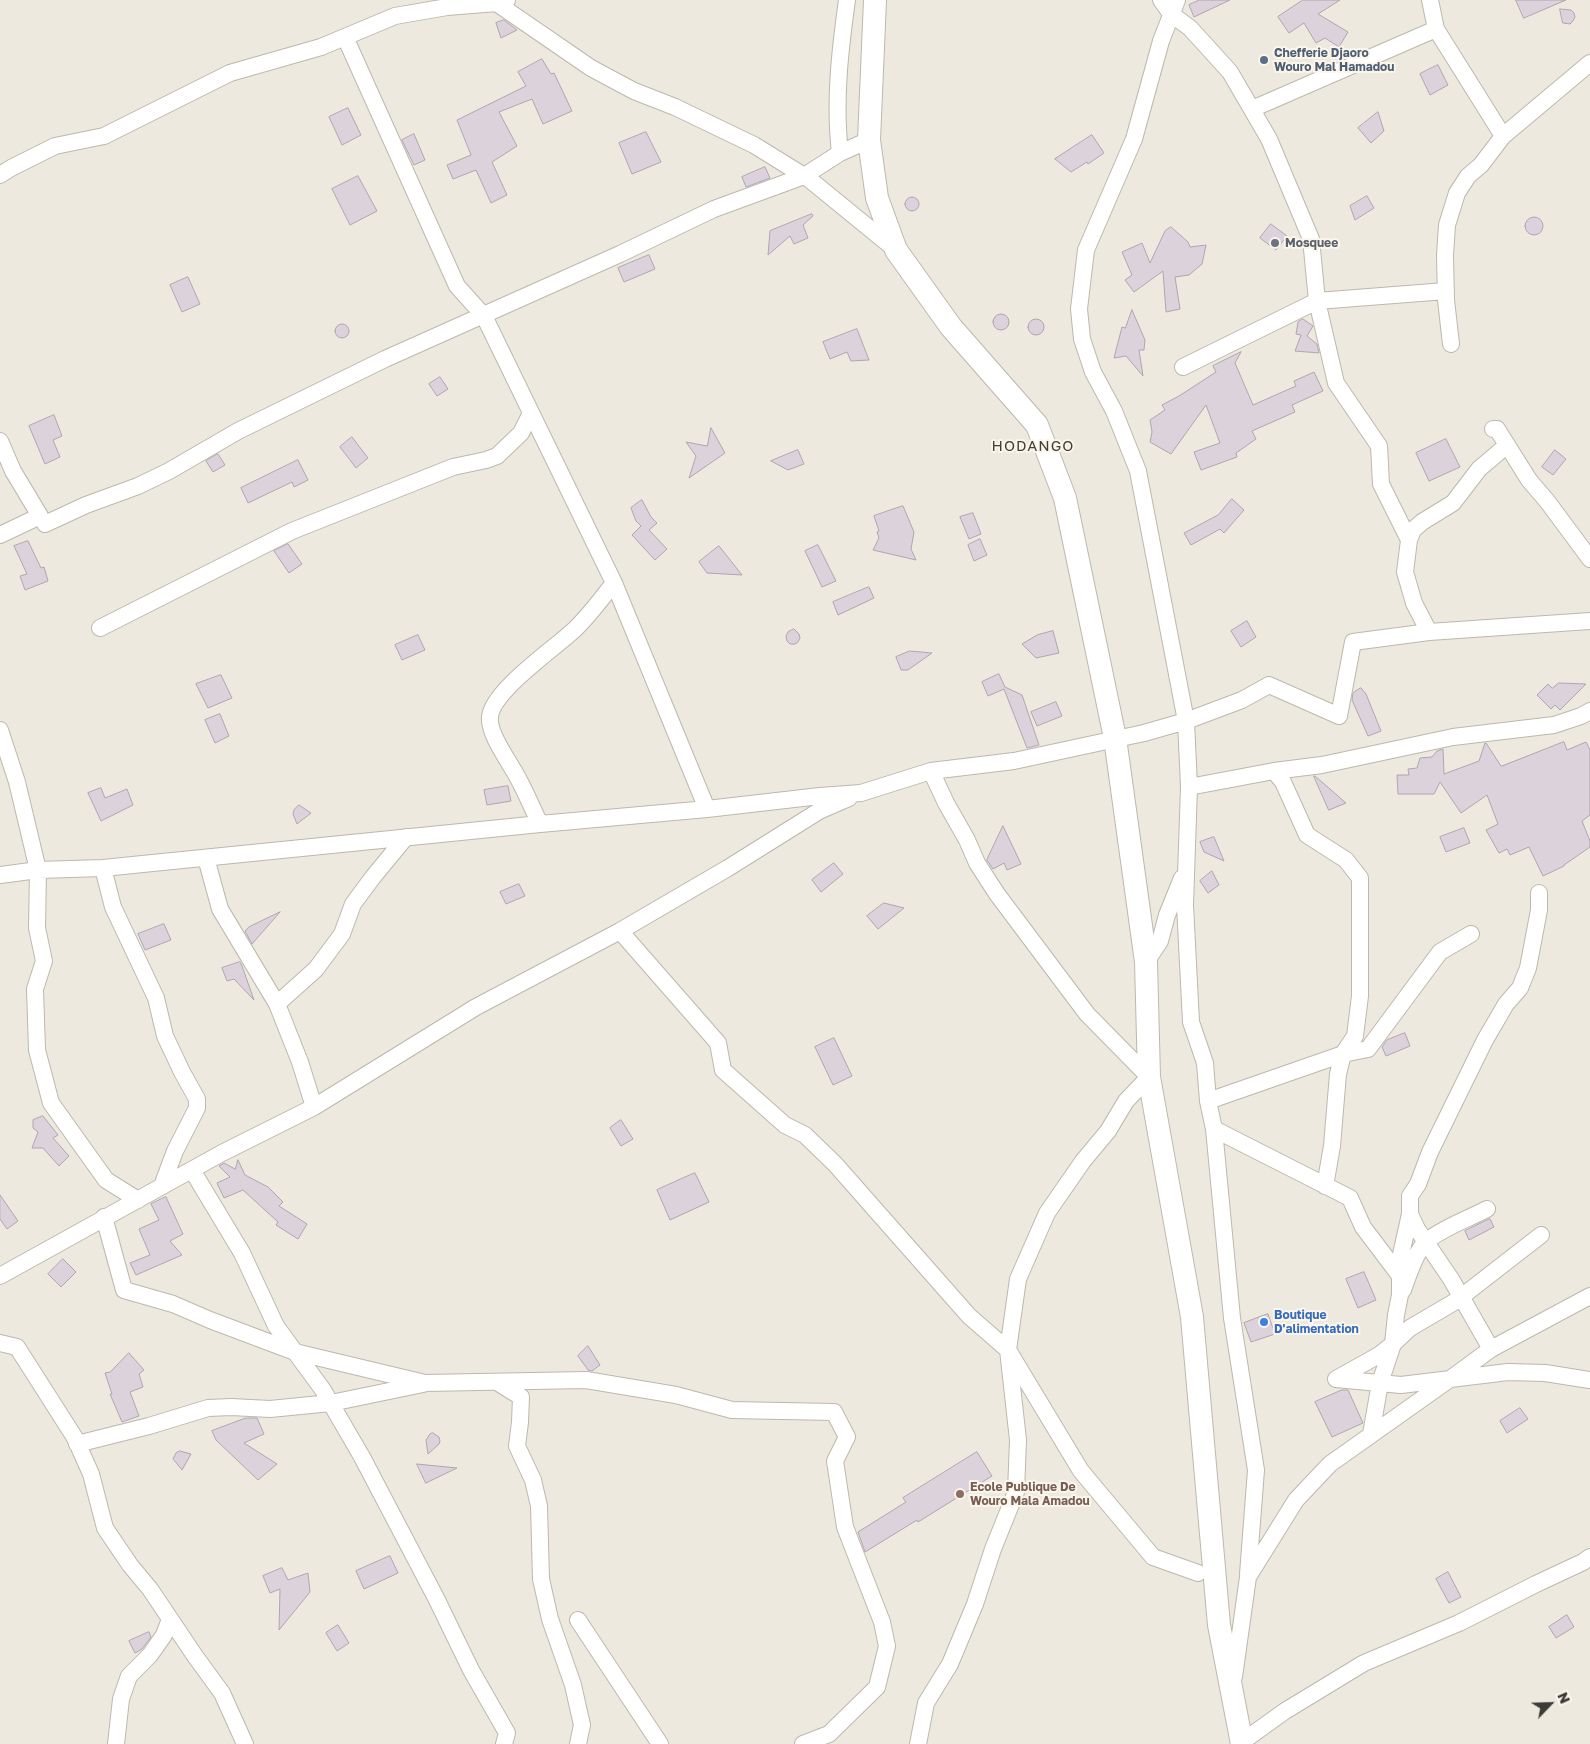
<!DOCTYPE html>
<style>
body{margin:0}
#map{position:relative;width:1590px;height:1744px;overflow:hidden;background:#ede9de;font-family:"Golos Text",sans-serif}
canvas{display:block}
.north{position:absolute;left:1525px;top:1679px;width:50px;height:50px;-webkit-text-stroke:4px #fbf6eb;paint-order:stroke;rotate:66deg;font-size:14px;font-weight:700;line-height:20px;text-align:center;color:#3d3b37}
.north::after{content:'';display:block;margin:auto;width:18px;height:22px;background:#3d3b37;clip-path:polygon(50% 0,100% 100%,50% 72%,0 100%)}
</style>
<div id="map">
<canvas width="1590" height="1744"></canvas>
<div class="north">N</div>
</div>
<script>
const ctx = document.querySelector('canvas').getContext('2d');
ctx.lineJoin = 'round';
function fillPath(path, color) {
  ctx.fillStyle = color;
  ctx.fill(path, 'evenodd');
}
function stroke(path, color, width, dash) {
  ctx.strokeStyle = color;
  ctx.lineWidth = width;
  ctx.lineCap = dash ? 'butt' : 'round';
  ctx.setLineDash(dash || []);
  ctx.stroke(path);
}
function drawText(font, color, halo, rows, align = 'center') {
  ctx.font = font + ' "Golos Text",sans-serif';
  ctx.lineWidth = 4;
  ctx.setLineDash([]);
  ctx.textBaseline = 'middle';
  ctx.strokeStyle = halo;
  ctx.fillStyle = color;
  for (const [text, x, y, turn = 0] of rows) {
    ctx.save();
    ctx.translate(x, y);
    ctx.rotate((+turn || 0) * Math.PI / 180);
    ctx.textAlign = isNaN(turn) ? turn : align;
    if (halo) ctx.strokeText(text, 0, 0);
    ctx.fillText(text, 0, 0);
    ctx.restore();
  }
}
const building = new Path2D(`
 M1200 0H1230L1194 17 1189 5Z
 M1303 0H1340L1318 14 1348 32 1339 47 1325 38 1316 43 1304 23 1289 33 1278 17Z
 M1516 0H1566L1524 18Z
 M1560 9 1571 10 1574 13 1575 17 1573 21 1570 24 1563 23Z
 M504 20 517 30 501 38 496 23Z
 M542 59 551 74 554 73 572 111 543 124 532 99 499 112 517 146 492 162 507 195 491 203 476 170 453 179 447 165 471 155 457 120 526 86 518 72Z
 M1438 65 1448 85 1430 95 1420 74Z
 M348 108 361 135 342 145 329 117Z
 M1378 112 1384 131 1371 143 1358 128Z
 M646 132 661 162 632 174 619 143Z
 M414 134 425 160 414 165 402 140Z
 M1092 135 1104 153 1088 164 1087 162 1071 172 1055 159Z
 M765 167 770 178 746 187 742 177Z
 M358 176 377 211 350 225 332 189Z
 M1367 196 1374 208 1355 220 1350 206Z
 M905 204a7 7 0 1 1 14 0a7 7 0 1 1-14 0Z
 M812 214 813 216 803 225 808 238 794 244 790 236 768 255 770 231Z
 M1525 226a9 9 0 1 1 18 0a9 9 0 1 1-18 0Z
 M1271 224 1287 236 1276 250 1260 238Z
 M1171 227 1188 242 1190 247 1206 245 1202 264 1189 275 1175 277 1180 309 1166 312 1163 271 1134 292 1125 280 1132 275 1122 252 1142 243 1150 263 1165 231Z
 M649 255 655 269 624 282 618 268Z
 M188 277 200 304 182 312 170 285Z
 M1132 310 1145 340 1144 350H1139L1143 376 1126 356 1114 358 1122 327 1125 328Z
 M993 322a8 8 0 1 1 16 0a8 8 0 1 1-16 0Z
 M1303 319 1313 326 1307 336 1317 344 1319 353 1295 351 1301 335 1296 334 1298 322Z
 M1028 327a8 8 0 1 1 16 0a8 8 0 1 1-16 0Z
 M335 331a7 7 0 1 1 14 0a7 7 0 1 1-14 0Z
 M857 329 869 360 851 361 847 352 830 359 823 342Z
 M1241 352 1235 363 1253 405 1296 386 1294 381 1314 372 1323 391 1292 405 1295 412 1252 431 1256 439 1236 453 1237 457 1201 470 1194 452 1220 443 1206 405 1171 454 1150 442 1152 432 1150 420 1165 410 1162 405 1179 396 1216 372 1213 366Z
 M440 377 448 389 437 396 429 384Z
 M54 415 62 436 53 440 60 457 45 464 29 426Z
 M711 428 725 453 689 478 696 456 686 442 707 446Z
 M352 437 368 458 356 468 340 447Z
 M1446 439 1460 467 1429 481 1416 453Z
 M798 450 804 464 788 470 771 461Z
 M1555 450 1566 459 1553 475 1542 467Z
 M218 454 225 465 213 472 206 461Z
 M298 460 308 480 294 487 292 482 248 503 241 488Z
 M1232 499 1244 510 1224 533 1220 529 1191 545 1184 533 1218 515Z
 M642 500 651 517 657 523 649 530 667 549 655 560 632 535 641 526 636 521 631 508Z
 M903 506 914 532 911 549 916 560 873 550 879 538 877 532 879 531 874 516Z
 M973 513 981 534 969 539 960 517Z
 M980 539 987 555 974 561 968 545Z
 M28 541 41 568 44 567 48 581 25 590 20 576 27 574 14 546Z
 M288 544 302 564 289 573 274 551Z
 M818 545 836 581 822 587 805 551Z
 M719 546 742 575 707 573 699 562Z
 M869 587 874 598 838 615 833 602Z
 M1247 621 1256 637 1241 647 1231 631Z
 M794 629 799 634 800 638 798 642 795 644H790L787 641 786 636 788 632Z
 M1053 631 1059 653 1036 658 1022 644 1037 635Z
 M418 635 425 650 402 660 395 645Z
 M910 651 932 653 908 670H901L896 657Z
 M999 674 1005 687 1022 695 1039 745 1027 748 1004 689 988 696 982 682Z
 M221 675 232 698 208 708 196 684Z
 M1559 683 1586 684 1560 710 1555 705 1551 709 1537 695 1548 684 1552 688Z
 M1361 688 1366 694 1381 731 1368 736 1352 700 1353 693Z
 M1056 702 1062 716 1037 726 1031 712Z
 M220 714 229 736 215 743 205 720Z
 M1564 742 1567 750 1586 742 1590 750V815L1582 821 1590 841V847L1564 865V866L1543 876 1529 847 1510 855 1507 849 1499 853 1486 830 1498 824 1487 795 1461 813 1440 782 1434 794H1398L1397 775H1409L1408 769 1417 768 1420 758 1432 757 1437 751 1443 749 1444 774 1479 761 1485 743H1486L1501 766Z
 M1314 776H1315L1346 803 1329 810Z
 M508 786 511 801 487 805 484 790Z
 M101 788 105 798 127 789 133 805 101 821 88 793Z
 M299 805 311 813 297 824 293 814 294 810Z
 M1003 826 1021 864 1007 870 1004 863 993 869 987 860Z
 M1464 828 1470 843 1446 852 1440 837Z
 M1214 837 1224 861 1204 852 1200 842Z
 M834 863 843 874 821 892 812 880Z
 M1212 871 1219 885 1208 893 1200 881Z
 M519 884 525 896 506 904 500 892Z
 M884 903 904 908 878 929 867 916Z
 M280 912 252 944 245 931 249 927Z
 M164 924 171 940 145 950 138 934Z
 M240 962 242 966 254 1000 234 979 227 981 222 968Z
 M1405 1033 1410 1046 1386 1056 1382 1047 1387 1040Z
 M834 1038 852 1076 833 1085 815 1047Z
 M43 1116 58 1135 53 1138 69 1156 59 1166 43 1148H32L38 1132 33 1128V1120Z
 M621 1120 633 1139 621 1146 610 1128Z
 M238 1160 245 1175 268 1187 283 1202 279 1206 307 1224 298 1239 276 1225 278 1222 243 1190 224 1198 217 1183 230 1177 219 1166 224 1163 235 1169Z
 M695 1173 709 1202 670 1220 657 1190Z
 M0 1195 18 1221 7 1229 0 1219Z
 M166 1197 183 1234 170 1241 182 1255 136 1275 130 1263 150 1255 139 1229 159 1220 151 1204Z
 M1490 1219 1494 1227 1469 1240 1465 1231Z
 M63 1259 76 1272 61 1287 48 1274Z
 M1364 1272 1376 1300 1358 1308 1346 1279Z
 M1268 1314 1275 1334 1251 1342 1244 1323Z
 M588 1346 600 1365 592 1371 588 1370 578 1356Z
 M129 1353 144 1370 139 1374 143 1387 130 1392 139 1416 122 1422 110 1394H112L105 1373 110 1372Z
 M1342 1390H1348L1363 1423 1332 1437 1315 1402Z
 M1520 1408 1528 1419 1507 1433 1500 1421Z
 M246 1418H257L264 1434 244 1443 277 1464 258 1480 216 1440 212 1431Z
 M433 1433 439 1437 440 1441 439 1444 428 1454 426 1440 430 1434Z
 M180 1451 191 1454 182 1470 173 1459 176 1453Z
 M977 1452 992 1476 918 1522 917 1520 865 1552 858 1532 906 1502 903 1498Z
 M417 1464 457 1468 426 1483Z
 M390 1556 398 1573 364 1589 356 1571Z
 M282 1568 288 1580 308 1573 310 1592 279 1630 280 1589 270 1593 263 1576Z
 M1448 1572 1461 1597 1449 1603 1436 1579Z
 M1567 1615 1574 1627 1556 1638 1549 1627Z
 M338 1625 349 1643 337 1651 326 1633Z
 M149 1632 151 1637 142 1649 135 1653 129 1641Z`);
fillPath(building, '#dbd2db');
stroke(building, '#aea6af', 1);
const street = new Path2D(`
 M492 0 591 68 634 91 675 107 754 145 809 179 896 250
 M1161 0 1171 14 1190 28 1230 72 1269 139 1311 239 1317 301 1336 383 1379 446 1381 484 1409 540
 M1177 0 1161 41 1134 139 1086 250 1079 309 1082 339 1093 372 1114 411 1138 471 1186 721 1189 787 1185 905 1191 1022 1205 1063 1208 1101 1214 1129 1350 1198 1363 1227 1400 1276
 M1430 0 1436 29 1503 136
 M345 37 457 286 484 316 614 583 707 809
 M1252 109 1436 29
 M840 153C834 102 840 50 847 0
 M0 175 11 168 55 146 104 136 230 73 321 47 395 16 447 7 497 3 507 0
 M1451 344 1446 300 1445 255 1447 225 1457 193 1468 176 1481 165 1503 136 1590 63
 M1183 367 1317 301 1446 291
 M1493 429H1497L1529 480 1547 501 1590 559
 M0 441 13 471 40 516 0 535
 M45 524 86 505 138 486 169 471 238 431 385 359 620 254 714 209 804 176 840 153 869 140
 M100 628 292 531 453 467 486 460 497 456 521 433 531 413
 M1429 632 1414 603 1405 572 1409 540 1413 530 1422 522 1453 503 1479 469 1506 446
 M0 730 17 782 38 870 37 928 44 961 35 989 37 1050 51 1103 106 1180 138 1200
 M1274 771 1322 765 1453 737 1554 725 1581 716 1590 711
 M1189 787 1274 771 1283 782 1307 835 1346 860 1360 878V996L1355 1036 1343 1054 1338 1074 1332 1146 1325 1186
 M540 824C533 810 527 795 520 782 512 765 488 735 490 717 492 691 555 648 574 630 589 616 601 599 614 583
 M206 858 220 909 277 1004
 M103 868 113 907 156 998 165 1036 182 1072 197 1099V1108L175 1151 162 1186
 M0 875 38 870 103 868 540 824 707 809 820 796 861 793 931 771 1014 761 1144 733 1186 721 1242 700 1269 685 1339 716 1353 642 1429 632 1590 621
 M620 931 718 1043 723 1070 785 1125 805 1135 835 1164 969 1316 1008 1350 1081 1471 1153 1557 1198 1573
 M1146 962 1160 941 1167 915 1182 878
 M1208 1101 1343 1054 1368 1049 1440 952 1471 934
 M314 1107 300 1062 277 1004 316 969 342 934 353 904 373 877 406 837
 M1214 1129 1232 1318 1256 1470 1248 1574
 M192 1170 242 1253 276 1326 323 1390 362 1457 436 1598 471 1670 507 1733 504 1744
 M1410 1214 1417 1229 1451 1279 1491 1349
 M104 1217 124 1290 173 1304 210 1320 295 1352 425 1383 586 1380 676 1395 732 1410 834 1412 847 1437 835 1461 845 1527 882 1622 887 1646 877 1687 829 1734 803 1744
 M0 1276 222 1153 314 1107 476 1007 620 931 728 868 819 811 849 798
 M1403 1290C1408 1276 1416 1250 1427 1241 1444 1227 1468 1219 1487 1209
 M0 1343 17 1347 75 1438 91 1474 105 1528 130 1565 150 1589 195 1656 222 1693 245 1744
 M1336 1379 1401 1385 1508 1372 1545 1373 1590 1380
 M1336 1379 1379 1355 1393 1344 1410 1328 1456 1301 1541 1235
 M497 1382 521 1397 520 1422 517 1446 533 1480 539 1506 541 1579 550 1619 573 1685 582 1725 578 1744
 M1371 1434 1380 1383 1393 1344 1396 1315 1400 1295V1259L1410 1214V1196L1418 1184 1430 1152 1485 1040 1506 1004 1520 988 1528 968 1539 910V893
 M77 1444 149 1426 208 1408 231 1407 270 1409 331 1403 423 1384
 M578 1620 660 1744
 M1234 1677 1248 1577 1296 1500 1330 1464 1450 1379 1491 1349 1590 1296
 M116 1744 121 1699 129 1676 150 1655 164 1635 170 1619
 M918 1744 926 1703 950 1664 975 1604 993 1549 1016 1492 1018 1440 1008 1350 1018 1279 1047 1213 1083 1161 1108 1131 1126 1101 1149 1077 1087 1014 997 894 977 863 967 840 946 803 931 771
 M1239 1744 1285 1711 1364 1663 1459 1623 1536 1584 1583 1562 1590 1557`);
const secondary = new Path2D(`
 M875 0 869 140 877 198 896 250 951 327 1037 425 1065 498 1115 738 1146 962 1149 1077 1192 1317 1219 1625 1242 1744`);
stroke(street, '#bdb8ae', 18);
stroke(secondary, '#bdb8ae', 24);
stroke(street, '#fff', 16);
stroke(secondary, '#fff', 22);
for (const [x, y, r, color] of [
 [1264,60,5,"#5c6f8a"],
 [1275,243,5,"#6b7280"],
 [1264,1322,5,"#3f7fe0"],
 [960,1494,5,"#8d6e63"]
]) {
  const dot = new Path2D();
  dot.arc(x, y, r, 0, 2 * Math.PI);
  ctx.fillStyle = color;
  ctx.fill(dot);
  stroke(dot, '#fbf6eb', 2);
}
drawText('bold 12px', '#4e5e75', '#fbf6eb', [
 ["Chefferie Djaoro",1274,53],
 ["Wouro Mal Hamadou",1274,67]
], 'left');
drawText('bold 12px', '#5b616d', '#fbf6eb', [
 ["Mosquee",1285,243]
], 'left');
drawText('bold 12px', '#366cbe', '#fbf6eb', [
 ["Boutique",1274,1315],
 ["D'alimentation",1274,1329]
], 'left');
drawText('bold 12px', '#785e54', '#fbf6eb', [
 ["Ecole Publique De",970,1487],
 ["Wouro Mala Amadou",970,1501]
], 'left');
ctx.letterSpacing = '1px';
drawText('15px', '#433f37', '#fbf6eb', [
 ["HODANGO",1033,446]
]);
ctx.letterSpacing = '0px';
</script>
